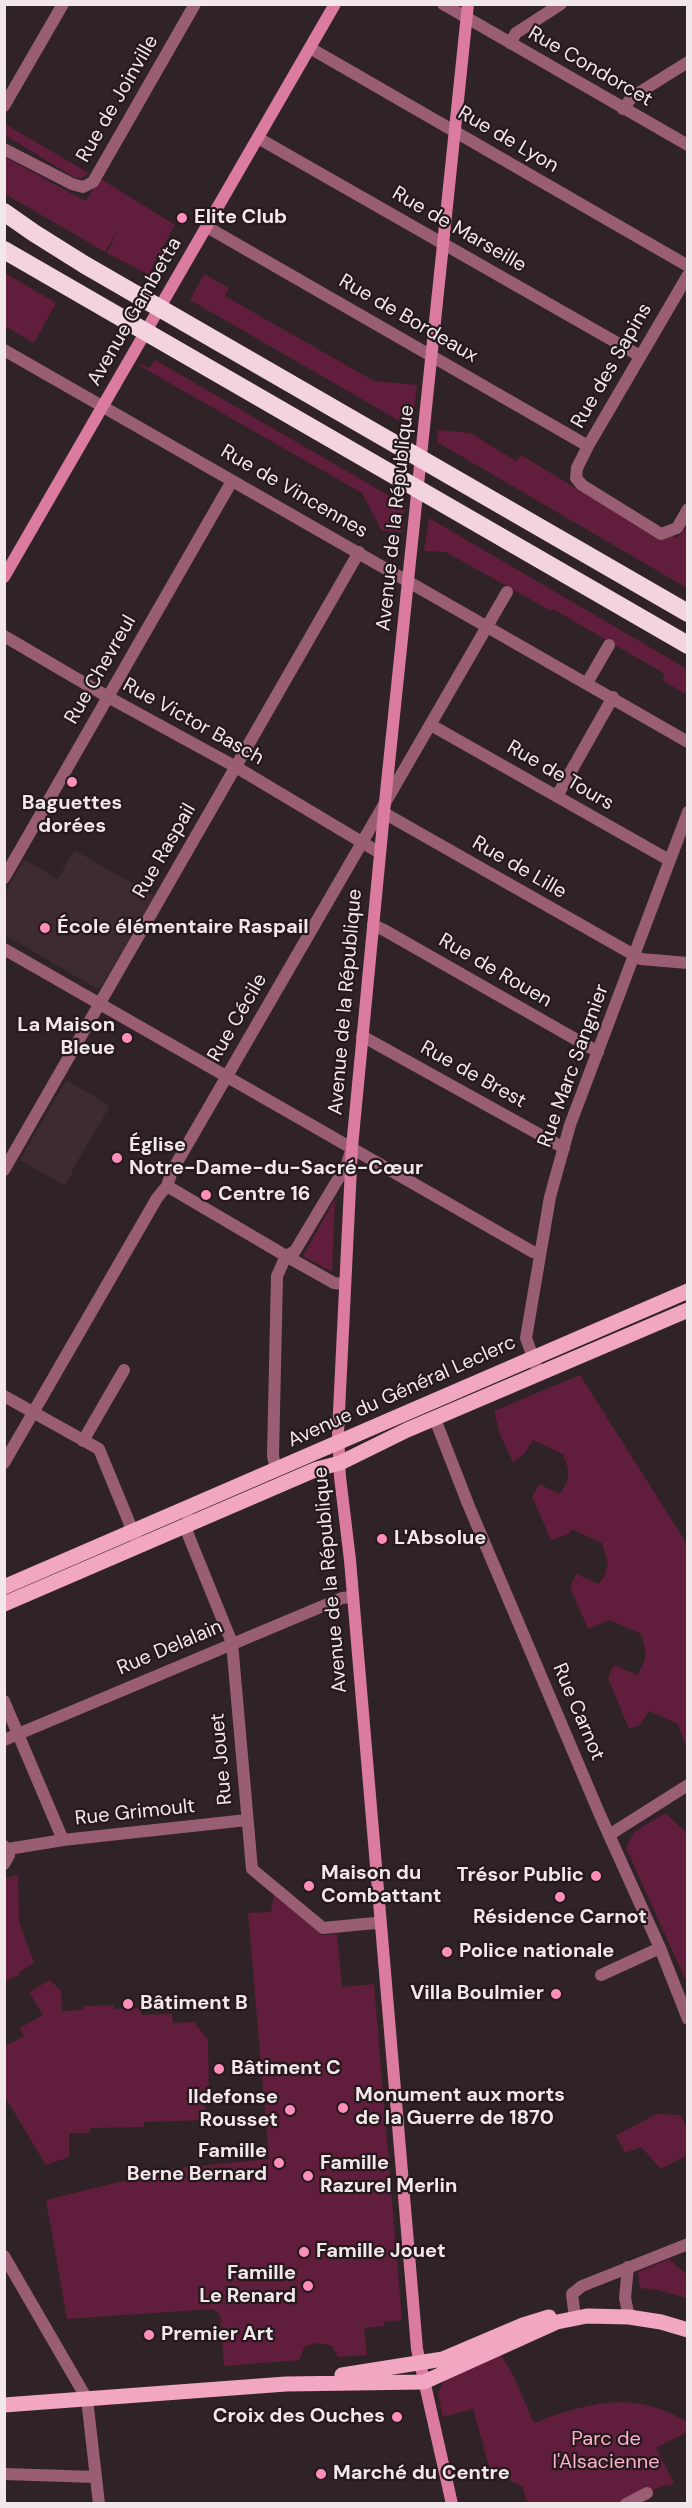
<!DOCTYPE html>
<meta charset="utf-8">
<style>
body{margin:0}
#map{position:relative;width:692px;height:2508px;overflow:hidden;background:#302327;font-family:"DM Sans",sans-serif}
canvas{display:block}
.frame{position:absolute;inset:0;border:6px solid #f2e8eb;pointer-events:none}
</style>
<div id="map">
<canvas width="692" height="2508"></canvas>
<div class="frame"></div>
</div>
<script>
const ctx = document.querySelector('canvas').getContext('2d');
ctx.lineJoin = 'round';
function fillPath(path, color) {
  ctx.fillStyle = color;
  ctx.fill(path, 'evenodd');
}
function stroke(path, color, width, dash) {
  ctx.strokeStyle = color;
  ctx.lineWidth = width;
  ctx.lineCap = dash ? 'butt' : 'round';
  ctx.setLineDash(dash || []);
  ctx.stroke(path);
}
function drawText(font, color, halo, rows, align = 'center') {
  ctx.font = font + ' "DM Sans",sans-serif';
  ctx.lineWidth = 4.5;
  ctx.setLineDash([]);
  ctx.textBaseline = 'middle';
  ctx.strokeStyle = halo;
  ctx.fillStyle = color;
  for (const [text, x, y, turn = 0] of rows) {
    ctx.save();
    ctx.translate(x, y);
    ctx.rotate((+turn || 0) * Math.PI / 180);
    ctx.textAlign = isNaN(turn) ? turn : align;
    if (halo) ctx.strokeText(text, 0, 0);
    ctx.fillText(text, 0, 0);
    ctx.restore();
  }
}
fillPath(new Path2D(`
 M74 850 154 896 101 987 96 988 5 935V893L24 860 58 879Z
 M66 1080 110 1106 72 1170 73 1171 65 1186 20 1160Z`), '#3e2a31');
fillPath(new Path2D(`
 M5 124 89 173 81 178H75L5 135Z
 M5 157 85 201 101 179 175 225 164 245 162 254 159 253 149 275 107 253 118 230 105 252 5 194Z
 M5 273 56 303 34 343 5 326Z
 M204 274 229 288 225 296 374 381 417 385 412 428 190 300Z
 M155 360 405 505 402 532 382 531 362 493 140 366 141 364 150 368Z
 M438 430 470 433 516 461 521 455 657 537 673 535 676 538 686 528 688 529 687 588 437 442Z
 M429 518 687 669V695L662 680 665 674 553 609 551 611 446 552 424 551Z
 M335 1199 332 1272 303 1256Z
 M580 1375 687 1544V1745L685 1744 678 1724 649 1711 640 1725 629 1729 608 1678 614 1665 637 1675C648 1658 647 1655 641 1634L610 1620 588 1629 570 1587 576 1574 599 1584 602 1578H604L608 1563 602 1543 571 1529 569 1534 551 1540 532 1497 539 1484 560 1494C570 1477 571 1475 563 1454L533 1440 524 1454 513 1462 501 1437 494 1411Z
 M665 1813 687 1833V1983L626 1848 634 1832Z
 M18 1874 19 1922 34 1963 19 1972V1975L5 1981V1879Z
 M274 1895 323 1935 337 1934 342 1987 374 1984 402 2320 384 2322V2326L364 2328 367 2355 338 2357 332 2346 318 2343 304 2347 300 2360 224 2366 220 2315 213 2309 67 2319 46 2200 176 2168 269 2159 248 1913 271 1912Z
 M50 1980 61 1991 62 2011 83 2010V2006L114 2005V2009L141 2008 142 2015 172 2014 173 2023 194 2022 208 2040 209 2099 205 2100V2120L144 2122V2127L90 2128V2133H69V2157L46 2165 5 2097 4 2047 24 2036 20 2028 43 2015 29 1992Z
 M657 2114 680 2115 687 2127V2155L661 2169 641 2147 625 2153 616 2135Z
 M669 2259 687 2275V2298L657 2290 640 2288 638 2272Z
 M501 2355 513 2375 534 2423C589 2402 634 2390 687 2422V2432L656 2448 674 2483 668 2486 666 2484 653 2490 645 2488 620 2503H527L523 2487 490 2470 473 2409 443 2417 438 2394 444 2380Z`), '#611d3c');
stroke(new Path2D(`
 M443 4 688 145
 M510 43 516 33 561 4
 M310 48 688 266
 M4 106 63 4
 M623 109 632 97 688 62
 M258 138 640 356
 M4 149 72 184 83 187 93 182 195 4
 M207 227 588 446
 M688 275 588 446 577 468 576 478 582 485 661 534 677 528 688 509
 M4 350 688 742
 M4 636 108 697 236 767 380 853
 M587 683 609 645
 M431 725 669 860
 M557 796 613 697
 M384 813 641 959 688 963
 M4 878 232 481
 M373 925 384 930 598 1052
 M4 949 533 1252 540 1253
 M362 1036 564 1148
 M4 1170 359 552
 M167 1186 286 1256 334 1283 345 1284
 M539 1374 526 1338 550 1197 570 1125 688 812
 M4 1396 99 1449 136 1539
 M435 1419 468 1504 600 1815 660 1948 688 2019
 M83 1441 124 1370
 M4 1463 157 1198 167 1186 172 1171 507 592
 M276 1470 273 1456 277 1276 286 1256 295 1251 347 1164 351 1151
 M189 1519 186 1527 189 1537 232 1643 252 1869 323 1928 375 1923 381 1926
 M4 1701 63 1840
 M4 1740 342 1598 352 1597
 M609 1835 688 1785
 M4 1846 9 1855 4 1864
 M8 1849 63 1840 247 1820
 M601 1975 660 1948
 M4 2256 87 2399 99 2504
 M628 2267 625 2298 629 2317
 M574 2310 572 2294 582 2286 688 2244
 M4 2474 96 2477
 M626 2504 647 2493`), '#9a5e74', 12);
stroke(new Path2D(`
 M4 577 335 4
 M452 2504 417 2349 350 1560 340 1477 338 1432 352 1147 385 802 468 4`), '#db7ba0', 12);
stroke(new Path2D(`
 M4 1587 688 1291
 M4 1604 317 1469 340 1463 407 1430 688 1310
 M342 2375 443 2359 523 2325 549 2317
 M4 2405 286 2384 424 2382 557 2322 587 2316 629 2317 661 2322 688 2330`), '#f1a6c1', 15);
stroke(new Path2D(`
 M4 212 34 233 85 265 688 613
 M4 250 688 645`), '#f3d4de', 18);
for (const [x, y, r, color] of [
 [182,218,6,"#ff8eba"],
 [72,782,6,"#ff8eba"],
 [45,928,6,"#ff8eba"],
 [127,1038,6,"#ff8eba"],
 [117,1158,6,"#ff8eba"],
 [206,1195,6,"#ff8eba"],
 [382,1539,6,"#ff8eba"],
 [596,1876,6,"#ff8eba"],
 [309,1886,6,"#ff8eba"],
 [560,1897,6,"#ff8eba"],
 [447,1952,6,"#ff8eba"],
 [556,1994,6,"#ff8eba"],
 [128,2004,6,"#ff8eba"],
 [219,2069,6,"#ff8eba"],
 [343,2108,6,"#ff8eba"],
 [290,2110,6,"#ff8eba"],
 [279,2163,6,"#ff8eba"],
 [308,2176,6,"#ff8eba"],
 [304,2252,6,"#ff8eba"],
 [308,2286,6,"#ff8eba"],
 [149,2335,6,"#ff8eba"],
 [397,2417,6,"#ff8eba"],
 [321,2474,6,"#ff8eba"]
]) {
  const dot = new Path2D();
  dot.arc(x, y, r, 0, 2 * Math.PI);
  ctx.fillStyle = color;
  ctx.fill(dot);
  stroke(dot, '#26191e', 2);
}
drawText('20px', '#f2e8eb', '#26191e', [
 ["Rue Condorcet",590,67,30],
 ["Rue de Joinville",118,99,-60],
 ["Rue de Lyon",508,140,30],
 ["Rue de Marseille",459,230,30],
 ["Avenue Gambetta",135,312,-60],
 ["Rue de Bordeaux",408,319,30],
 ["Rue des Sapins",612,366,-60],
 ["Rue de Vincennes",294,492,30],
 ["Avenue de la République",396,518,-84],
 ["Rue Chevreul",101,670,-60],
 ["Rue Victor Basch",193,722,29],
 ["Rue de Tours",560,776,30],
 ["Rue Raspail",165,851,-60],
 ["Rue de Lille",519,868,30],
 ["Rue de Rouen",495,971,30],
 ["Avenue de la République",346,1002,-85],
 ["Rue Cécile",238,1018,-60],
 ["Rue Marc Sangnier",574,1066,-70],
 ["Rue de Brest",473,1075,29],
 ["Avenue du Général Leclerc",402,1392,-24],
 ["Avenue de la République",331,1580,-95],
 ["Rue Delalain",170,1648,-23],
 ["Rue Carnot",578,1712,67],
 ["Rue Jouet",222,1759,-95],
 ["Rue Grimoult",135,1813,-6]
]);
drawText('bold 20px', '#f2e8eb', '#26191e', [
 ["Elite Club",194,218],
 ["Baguettes",72,804,"center"],
 ["dorées",72,827,"center"],
 ["École élémentaire Raspail",57,928],
 ["La Maison",115,1026,"right"],
 ["Bleue",115,1049,"right"],
 ["Église",129,1146],
 ["Notre-Dame-du-Sacré-Cœur",129,1169],
 ["Centre 16",218,1195],
 ["L'Absolue",394,1539],
 ["Maison du",321,1874],
 ["Combattant",321,1897],
 ["Trésor Public",584,1876,"right"],
 ["Résidence Carnot",560,1918,"center"],
 ["Police nationale",459,1952],
 ["Villa Boulmier",544,1994,"right"],
 ["Bâtiment B",140,2004],
 ["Bâtiment C",231,2069],
 ["Monument aux morts",355,2096],
 ["de la Guerre de 1870",355,2119],
 ["Ildefonse",278,2098,"right"],
 ["Rousset",278,2121,"right"],
 ["Famille",267,2152,"right"],
 ["Berne Bernard",267,2175,"right"],
 ["Famille",320,2164],
 ["Razurel Merlin",320,2187],
 ["Famille Jouet",316,2252],
 ["Famille",296,2274,"right"],
 ["Le Renard",296,2297,"right"],
 ["Premier Art",161,2335],
 ["Croix des Ouches",385,2417,"right"],
 ["Marché du Centre",333,2474]
], 'left');
drawText('20px', '#fcb1cc', '#26191e', [
 ["Parc de",606,2440],
 ["l'Alsacienne",606,2463]
]);
</script>
